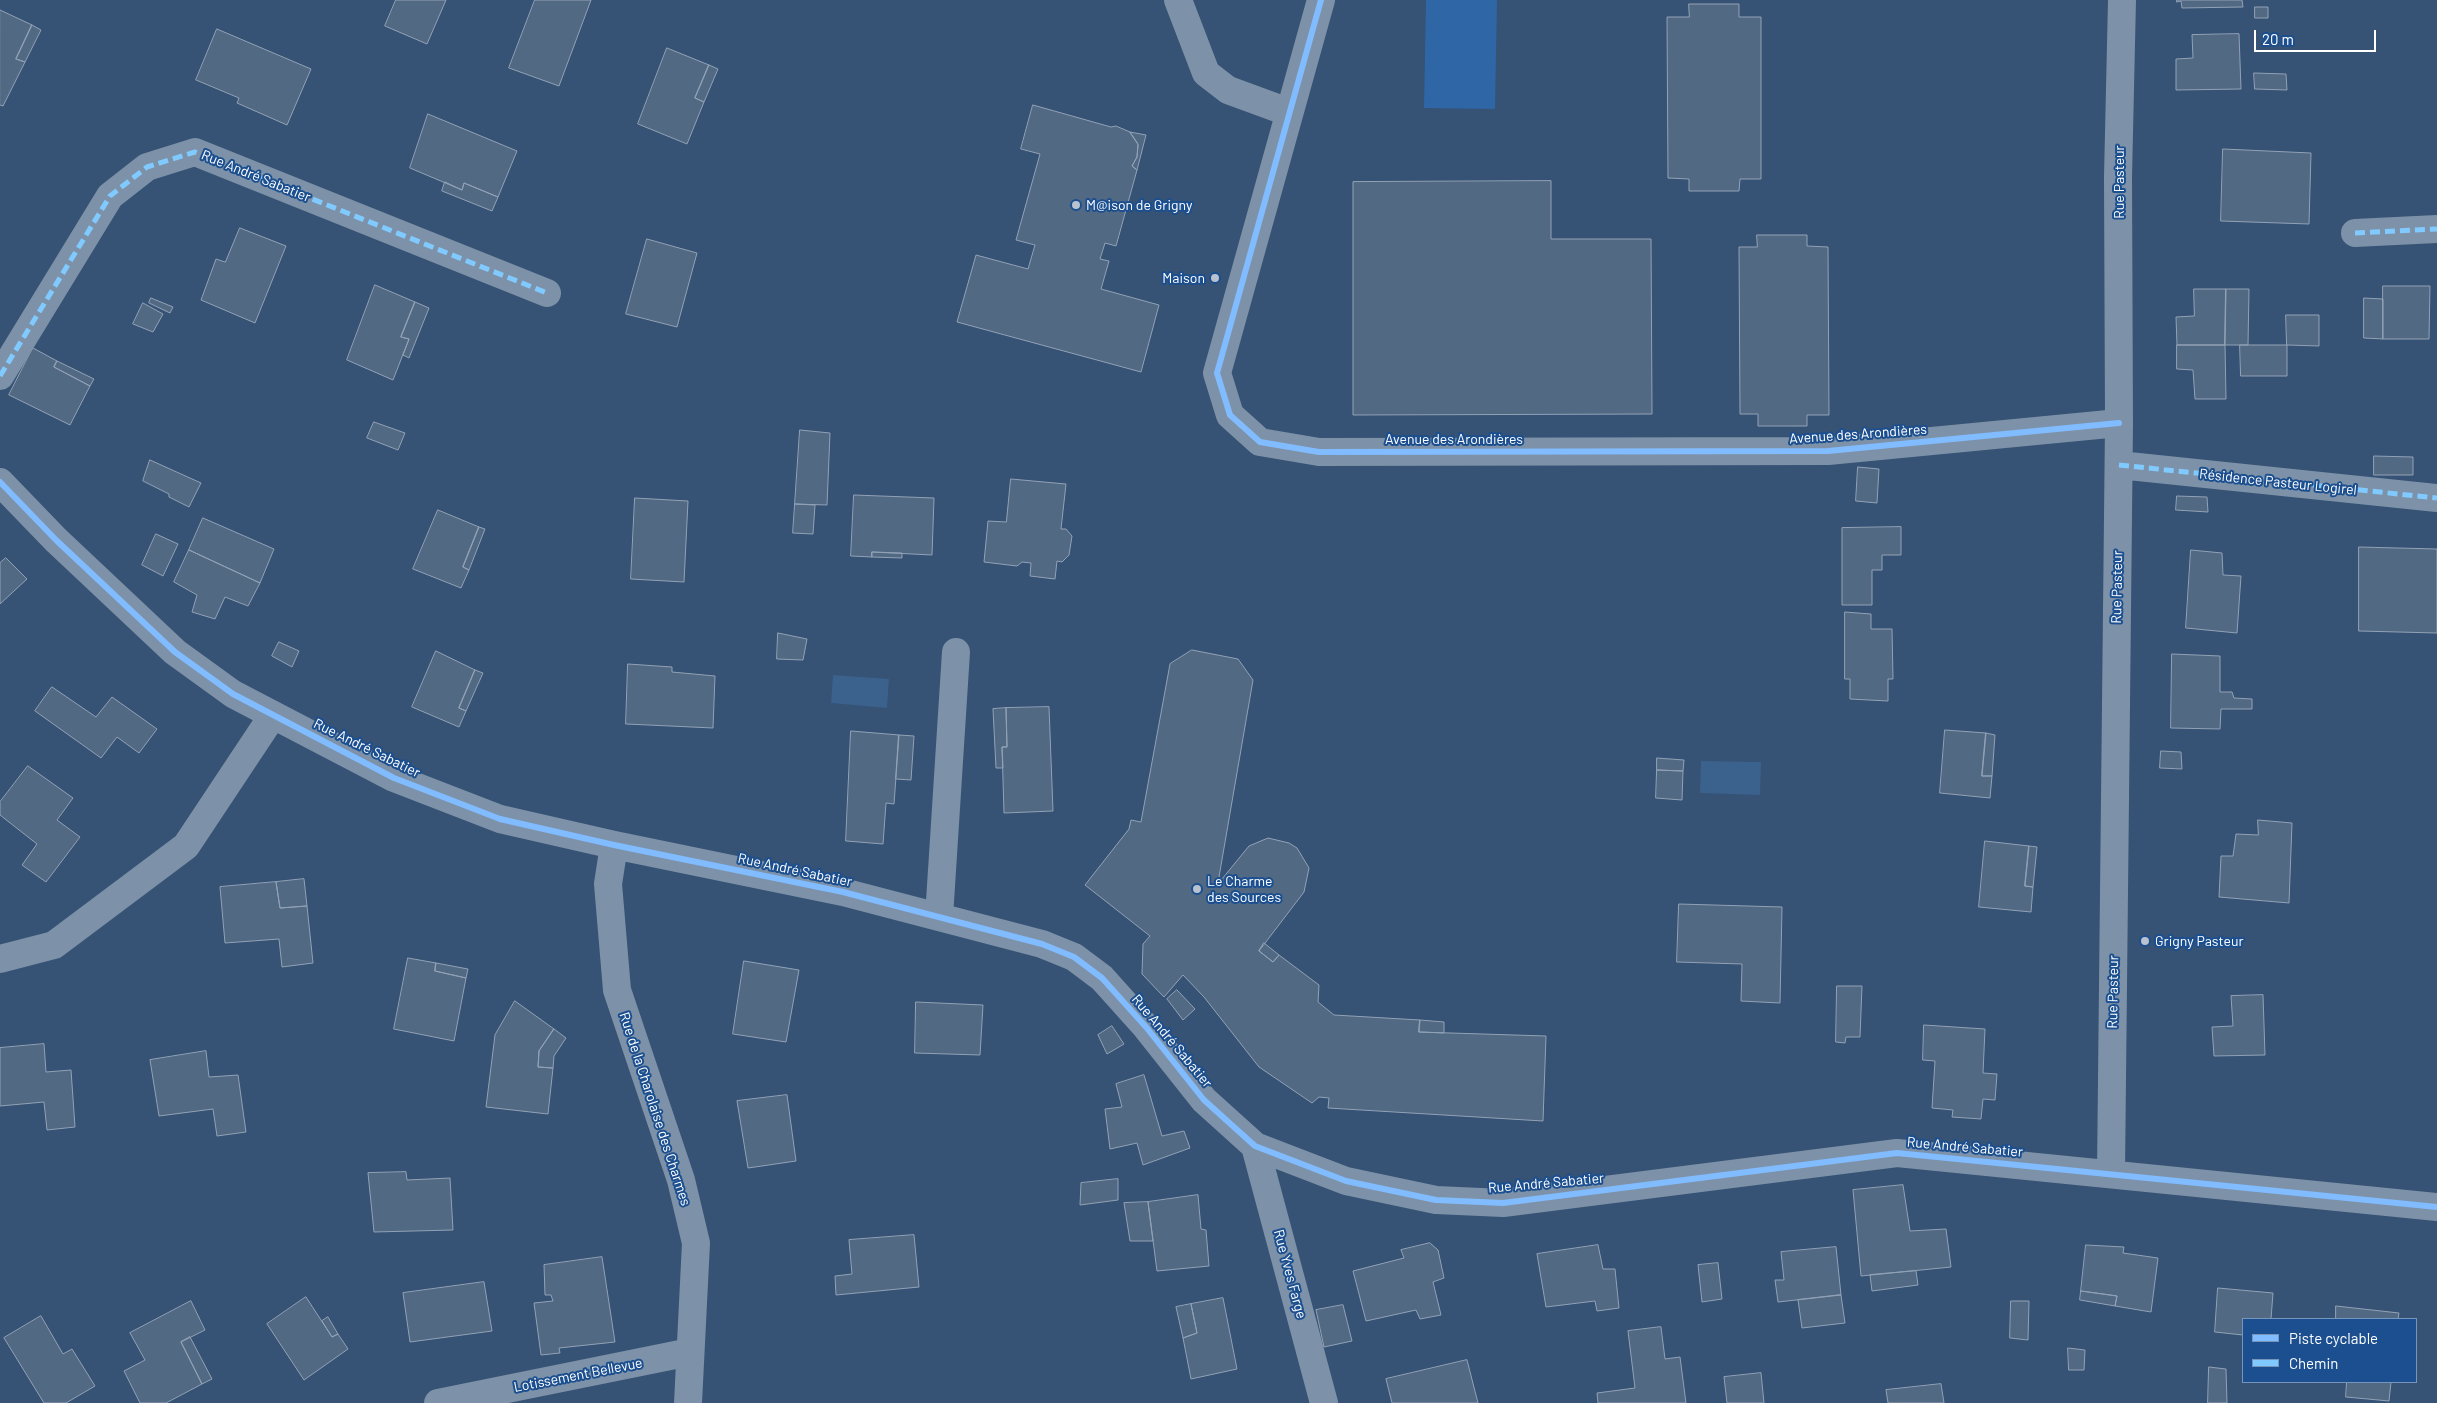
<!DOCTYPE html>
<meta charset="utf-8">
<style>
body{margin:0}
#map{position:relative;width:2437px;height:1403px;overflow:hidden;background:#365274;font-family:Barlow,sans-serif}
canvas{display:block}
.legend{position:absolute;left:2242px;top:1318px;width:175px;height:65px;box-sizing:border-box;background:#1b4f8f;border:1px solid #7695bc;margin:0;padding:6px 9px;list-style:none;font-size:15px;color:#fff}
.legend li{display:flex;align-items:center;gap:10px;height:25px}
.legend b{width:25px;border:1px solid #7695bc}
.scale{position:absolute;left:2254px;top:30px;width:122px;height:22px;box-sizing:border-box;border:2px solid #fff;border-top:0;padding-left:6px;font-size:15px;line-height:18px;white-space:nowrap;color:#fff;-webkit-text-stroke:4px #1b4f8f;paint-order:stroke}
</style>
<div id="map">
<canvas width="2437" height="1403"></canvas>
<ul class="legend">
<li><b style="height:6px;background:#80bcff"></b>Piste cyclable</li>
<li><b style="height:6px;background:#80caff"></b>Chemin</li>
</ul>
<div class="scale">20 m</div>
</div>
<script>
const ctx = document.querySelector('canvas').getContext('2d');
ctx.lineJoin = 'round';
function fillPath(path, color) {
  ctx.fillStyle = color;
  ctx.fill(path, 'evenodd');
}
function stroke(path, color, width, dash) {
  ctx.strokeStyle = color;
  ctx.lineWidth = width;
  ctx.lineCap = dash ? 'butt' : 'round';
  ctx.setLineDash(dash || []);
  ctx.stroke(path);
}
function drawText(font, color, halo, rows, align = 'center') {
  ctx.font = font + ' Barlow,sans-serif';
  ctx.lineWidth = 4;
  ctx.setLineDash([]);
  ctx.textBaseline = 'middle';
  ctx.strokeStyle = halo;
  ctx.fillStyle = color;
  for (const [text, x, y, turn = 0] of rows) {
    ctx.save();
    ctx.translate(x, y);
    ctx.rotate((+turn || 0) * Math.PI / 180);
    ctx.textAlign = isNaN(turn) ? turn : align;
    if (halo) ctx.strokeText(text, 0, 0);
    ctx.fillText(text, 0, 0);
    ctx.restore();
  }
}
fillPath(new Path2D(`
 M1426 0H1497L1495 109 1424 108Z`), '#2f66a5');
fillPath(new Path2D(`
 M833 675 889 679 887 708 831 703Z
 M1701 761 1761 762 1760 795 1700 793Z`), '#3b618d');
const building = new Path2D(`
 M396 0H446L427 44 385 26Z
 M535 0H591L559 86 509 68Z
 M2177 0H2242L2243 7 2182 8 2181 1 2177 2Z
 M1689 4H1739V17H1761V179H1740L1739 191H1689V179L1668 178 1667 17H1689Z
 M2255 7H2268V18H2255Z
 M0 10 32 25 16 59 25 62 3 106 0 105Z
 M32 25 41 30 25 62 16 59Z
 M217 29 311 69 287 125 237 103 239 98 196 80Z
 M2239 34 2241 89 2176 90V59L2193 58 2192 35Z
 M667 48 709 65 695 98 704 102 687 144 638 124Z
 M709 65 718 69 704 102 695 98Z
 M2254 73 2286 74 2287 90 2255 89Z
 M1033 105 1111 127 1116 126 1130 132 1138 144 1137 157 1132 166 1137 170 1116 246 1105 243 1100 259 1109 261 1101 289 1159 305 1141 372 957 322 976 255 1028 269 1035 245 1016 240 1040 154 1021 149Z
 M428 114 517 151 498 197 464 183 462 190 410 168Z
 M1130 132 1146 135 1137 170 1132 166 1137 157 1138 145Z
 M2223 149 2311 153 2309 224 2221 221Z
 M1551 181V239H1651L1652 414 1353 415V182Z
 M445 182 462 190 464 183 498 197 492 211 442 191Z
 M240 228 286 246 255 323 201 300 216 259 225 262Z
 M1757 235H1807V246L1828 247 1829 415H1807V426H1758V414H1740L1739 247H1757Z
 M647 239 697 253 677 327 626 314Z
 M375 285 415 302 401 337 409 339 393 380 347 360Z
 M2383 286H2430L2429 339H2383Z
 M2194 289H2226L2225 345H2177L2176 317 2194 316Z
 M2226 289H2249L2248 345H2225Z
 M151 298 173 307 170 313 149 303Z
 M2364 298 2383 299V339L2364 338Z
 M415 302 429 308 409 358 403 355 409 339 401 337Z
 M143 303 163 314 153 332 133 324Z
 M2286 315H2319V346L2287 345Z
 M2177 345H2225L2226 399H2195L2193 370 2177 369Z
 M2240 345H2287V376H2241Z
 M33 348 57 361 54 367 90 386 70 425 9 395Z
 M57 361 94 379 90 386 54 367Z
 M374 422 405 433 398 450 367 438Z
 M800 430 830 433 827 505 795 504Z
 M2374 456 2413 457V475H2374Z
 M150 460 201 483 189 507 169 497V494L143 481Z
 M1858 467 1879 469 1877 503 1856 501Z
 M1011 479 1066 484 1061 529H1066L1072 536 1069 555 1062 562 1057 561 1055 579 1030 576 1031 563 1022 562 1017 566 984 562 988 521 1006 522Z
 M854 495 934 498 932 555 872 552V557L851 556Z
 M2177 496 2207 497 2208 512 2176 510Z
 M635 498 688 501 684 582 631 579Z
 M795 504 815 505 813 534 793 533Z
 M438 510 479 527 463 567 469 570 461 588 413 569Z
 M203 518 274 549 260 583 189 550Z
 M479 527 485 529 469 570 463 567Z
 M1901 527V555H1882V570H1872V605H1842V528Z
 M156 534 178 544 163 576 142 565Z
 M2359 547 2437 549V633L2359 631Z
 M189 550 260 583 248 606 225 597 215 619 192 612 197 595 174 582Z
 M2191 550 2222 553 2223 575 2241 576 2237 633 2186 628Z
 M872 552 902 553V558L872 557Z
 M6 558 27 579 0 604V563Z
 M1845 612 1871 614V629H1892L1893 679H1888V701L1850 699V679H1845Z
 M778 633 807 639 803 660 777 659Z
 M279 642 299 651 292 667 272 656Z
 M1192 650 1238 659 1253 680 1219 877 1222 879 1249 846 1268 838 1289 843 1297 848 1309 868 1304 892 1259 951 1273 962 1279 955 1319 985 1318 1002 1334 1015 1420 1020 1419 1032 1546 1036 1543 1121 1328 1108 1329 1098 1319 1097 1312 1103 1259 1067 1204 997 1183 975 1164 997 1142 974 1143 944 1150 936 1085 885 1129 829 1131 820 1141 822 1170 664Z
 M436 651 475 670 459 708 466 711 459 727 412 707Z
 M2172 654 2220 656V692H2232L2234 698 2252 699V709H2221L2220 729 2171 728Z
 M628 664 672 667V672L715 676 713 728 626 724Z
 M475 670 483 673 466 711 459 708Z
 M52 687 96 717 112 697 157 729 139 753 117 737 101 758 35 711Z
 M1049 707 1053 811 1004 813 1002 747H1007L1006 708Z
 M1006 708 1007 747H1002L1003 768H996L993 709Z
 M1945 730 1986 733 1982 776H1992L1990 798 1940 793Z
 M851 731 899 735 894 804 886 803 883 844 846 841Z
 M1986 733 1995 735 1992 776H1982Z
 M899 735 914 736 911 780 896 779Z
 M2161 751 2181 752 2182 769 2160 768Z
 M1657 758 1684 760 1683 771 1657 770Z
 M28 766 73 798 57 820 80 837 46 882 22 865 37 844 0 815V802Z
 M1657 770 1683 771 1682 800 1656 798Z
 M2258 820 2292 823 2289 903 2219 897 2221 856H2233L2236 834 2258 835Z
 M1985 841 2029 846 2025 886 2033 887 2031 912 1979 907Z
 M2029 846 2037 847 2033 887 2025 886Z
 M304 879 307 906 280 908 276 882Z
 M276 882 280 908 307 906 313 963 282 967 279 939 225 943 220 887Z
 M1679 904 1782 907 1780 1003 1741 1001 1742 964 1677 962Z
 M1264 943 1279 955 1273 962 1259 951Z
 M408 958 436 963 435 971 466 978 454 1041 394 1029Z
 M744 961 799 970 786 1042 733 1034Z
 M436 963 468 969 466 978 435 971Z
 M1837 986H1862L1860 1037H1846L1845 1043 1836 1042Z
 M1177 990 1195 1009 1183 1020 1167 999Z
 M2263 995 2265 1055 2214 1056 2212 1027 2233 1026 2231 996Z
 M515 1001 554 1029 539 1051 538 1067 553 1068 548 1114 486 1107 495 1035Z
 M916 1002 983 1005 980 1055 915 1053Z
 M1420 1020 1444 1022V1033L1419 1032Z
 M1924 1025 1985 1029 1983 1073 1997 1074 1995 1100 1983 1099 1981 1119 1952 1117 1953 1110 1932 1108 1935 1061 1923 1060Z
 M1112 1026 1124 1044 1107 1054 1098 1035Z
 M554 1029 566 1038 554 1056 553 1068 538 1067 539 1051Z
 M44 1044 46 1072 71 1070 75 1127 47 1130 44 1102 0 1106V1048Z
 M206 1051 209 1077 238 1075 246 1132 217 1136 213 1109 159 1116 150 1060Z
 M1144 1075 1162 1136 1184 1131 1190 1148 1143 1165 1137 1143 1110 1149 1105 1109 1122 1107 1116 1084Z
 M787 1095 796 1161 748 1168 737 1101Z
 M406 1172 407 1180 450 1178 453 1230 374 1232 368 1173Z
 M1118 1179V1200L1080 1205 1081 1183Z
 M1903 1185 1910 1231 1946 1229 1951 1267 1861 1276 1853 1190Z
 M1198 1195 1201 1229 1206 1230 1209 1266 1157 1271 1148 1202Z
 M1148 1202 1153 1241H1130L1124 1203Z
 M914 1235 919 1287 836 1295 835 1276 852 1274 849 1240Z
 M1430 1243 1438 1250 1444 1278 1433 1282 1441 1315 1420 1319 1416 1310 1366 1321 1353 1271 1404 1258 1401 1250Z
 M1598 1245 1603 1269H1615L1619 1308 1597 1311 1595 1301 1546 1307 1537 1254Z
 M2086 1245 2124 1247 2123 1253 2158 1258 2151 1312 2115 1306 2117 1296 2081 1291Z
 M1836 1247 1841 1295 1778 1302 1775 1280H1784L1781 1252Z
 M602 1257 615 1342 559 1348 560 1353 541 1355 534 1303 553 1301 551 1295H545L544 1265Z
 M1718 1263 1722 1299 1702 1302 1698 1265Z
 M1916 1271 1918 1285 1872 1291 1870 1275Z
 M484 1282 492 1331 410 1342 403 1293Z
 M2218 1288 2273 1293 2271 1319H2243V1335L2215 1332Z
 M2081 1291 2117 1296 2115 1306 2080 1300Z
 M1841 1295 1845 1323 1802 1328 1798 1300Z
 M306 1297 332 1337 338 1334 348 1349 304 1380 267 1324Z
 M1223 1298 1237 1369 1191 1379 1183 1338 1197 1333 1191 1304Z
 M191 1301 205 1330 181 1342 202 1384 166 1403H140L124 1371 145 1360 130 1333Z
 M2011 1301H2029L2028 1340 2010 1338Z
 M1191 1304 1197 1333 1183 1338 1176 1307Z
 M1343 1305 1352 1341 1324 1347 1316 1310Z
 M2336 1306 2399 1313 2398 1319H2336Z
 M41 1316 63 1354 72 1349 95 1386 66 1403H44L4 1338Z
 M328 1317 338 1334 332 1337 322 1321Z
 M1661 1327 1665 1359 1680 1357 1686 1403H1598L1597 1393 1635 1388 1628 1331Z
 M190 1337 212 1379 202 1384 181 1342Z
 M2068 1348 2085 1350 2084 1370H2069Z
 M1467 1360 1478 1403H1392L1386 1379Z
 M2209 1367 2226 1369 2227 1403H2208Z
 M1761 1373 1764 1403H1727L1724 1377Z
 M2347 1382H2391L2389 1401 2346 1397Z
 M1941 1384 1944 1403H1888L1886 1390Z`);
fillPath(building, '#526984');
stroke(building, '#92a2b6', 1);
stroke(new Path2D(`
 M1178 0 1206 73 1228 90 1288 112
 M1321 0 1217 373 1230 415 1260 442 1319 452 1828 451 2119 423
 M2355 233 2437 229
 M0 376 110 196 147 167 195 152 547 293
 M2119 465 2437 498
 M0 482 56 540 175 652 233 694 394 778 500 819 614 845 843 892 1042 944 1074 957 1102 978 1146 1027 1204 1100 1255 1146 1346 1181 1436 1200 1503 1203 1897 1153 2437 1207
 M614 845 608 884 617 990 681 1180 696 1243 688 1403
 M939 917 956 652
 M0 959 54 945 186 846 273 715
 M1255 1146 1324 1403
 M2111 1173 2119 423 2118 177 2122 0
 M438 1403 690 1352`), '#7d92a8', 28);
stroke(new Path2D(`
 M2355 233 2437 229
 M0 376 110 196 147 167 195 152 547 293
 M2119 465 2437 498`), '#80caff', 5, [10, 5]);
stroke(new Path2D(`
 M1321 0 1217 373 1230 415 1260 442 1319 452 1828 451 2119 423
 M0 482 56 540 175 652 233 694 394 778 500 819 614 845 843 892 1042 944 1074 957 1102 978 1146 1027 1204 1100 1255 1146 1346 1181 1436 1200 1503 1203 1897 1153 2437 1207`), '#80bcff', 6);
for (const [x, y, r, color] of [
 [1076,205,5,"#b9c2ce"],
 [1215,278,5,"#b9c2ce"],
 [1197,889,5,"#b9c2ce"],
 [2145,941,5,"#b9c2ce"]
]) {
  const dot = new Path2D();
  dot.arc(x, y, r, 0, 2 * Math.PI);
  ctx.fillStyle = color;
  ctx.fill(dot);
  stroke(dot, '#1b4f8f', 2);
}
drawText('14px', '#fff', '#1b4f8f', [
 ["Rue André Sabatier",256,176,22],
 ["Rue Pasteur",2119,182,-90],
 ["Avenue des Arondières",1858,434,-4],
 ["Avenue des Arondières",1454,439],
 ["Résidence Pasteur Logirel",2278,482,6],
 ["Rue Pasteur",2117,587,-89],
 ["Rue André Sabatier",367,748,26],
 ["Rue André Sabatier",795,870,12],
 ["Rue Pasteur",2113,992,-89],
 ["Rue André Sabatier",1172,1041,50],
 ["Rue de la Charolaise des Charmes",655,1109,72],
 ["Rue André Sabatier",1965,1147,5],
 ["Rue André Sabatier",1546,1183,-5],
 ["Rue Yves Farge",1290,1274,75],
 ["Lotissement Bellevue",578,1375,-11]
]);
drawText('14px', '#fff', '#1b4f8f', [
 ["M@ison de Grigny",1086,205],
 ["Maison",1205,278,"right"],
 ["Le Charme",1207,881],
 ["des Sources",1207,897],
 ["Grigny Pasteur",2155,941]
], 'left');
</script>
